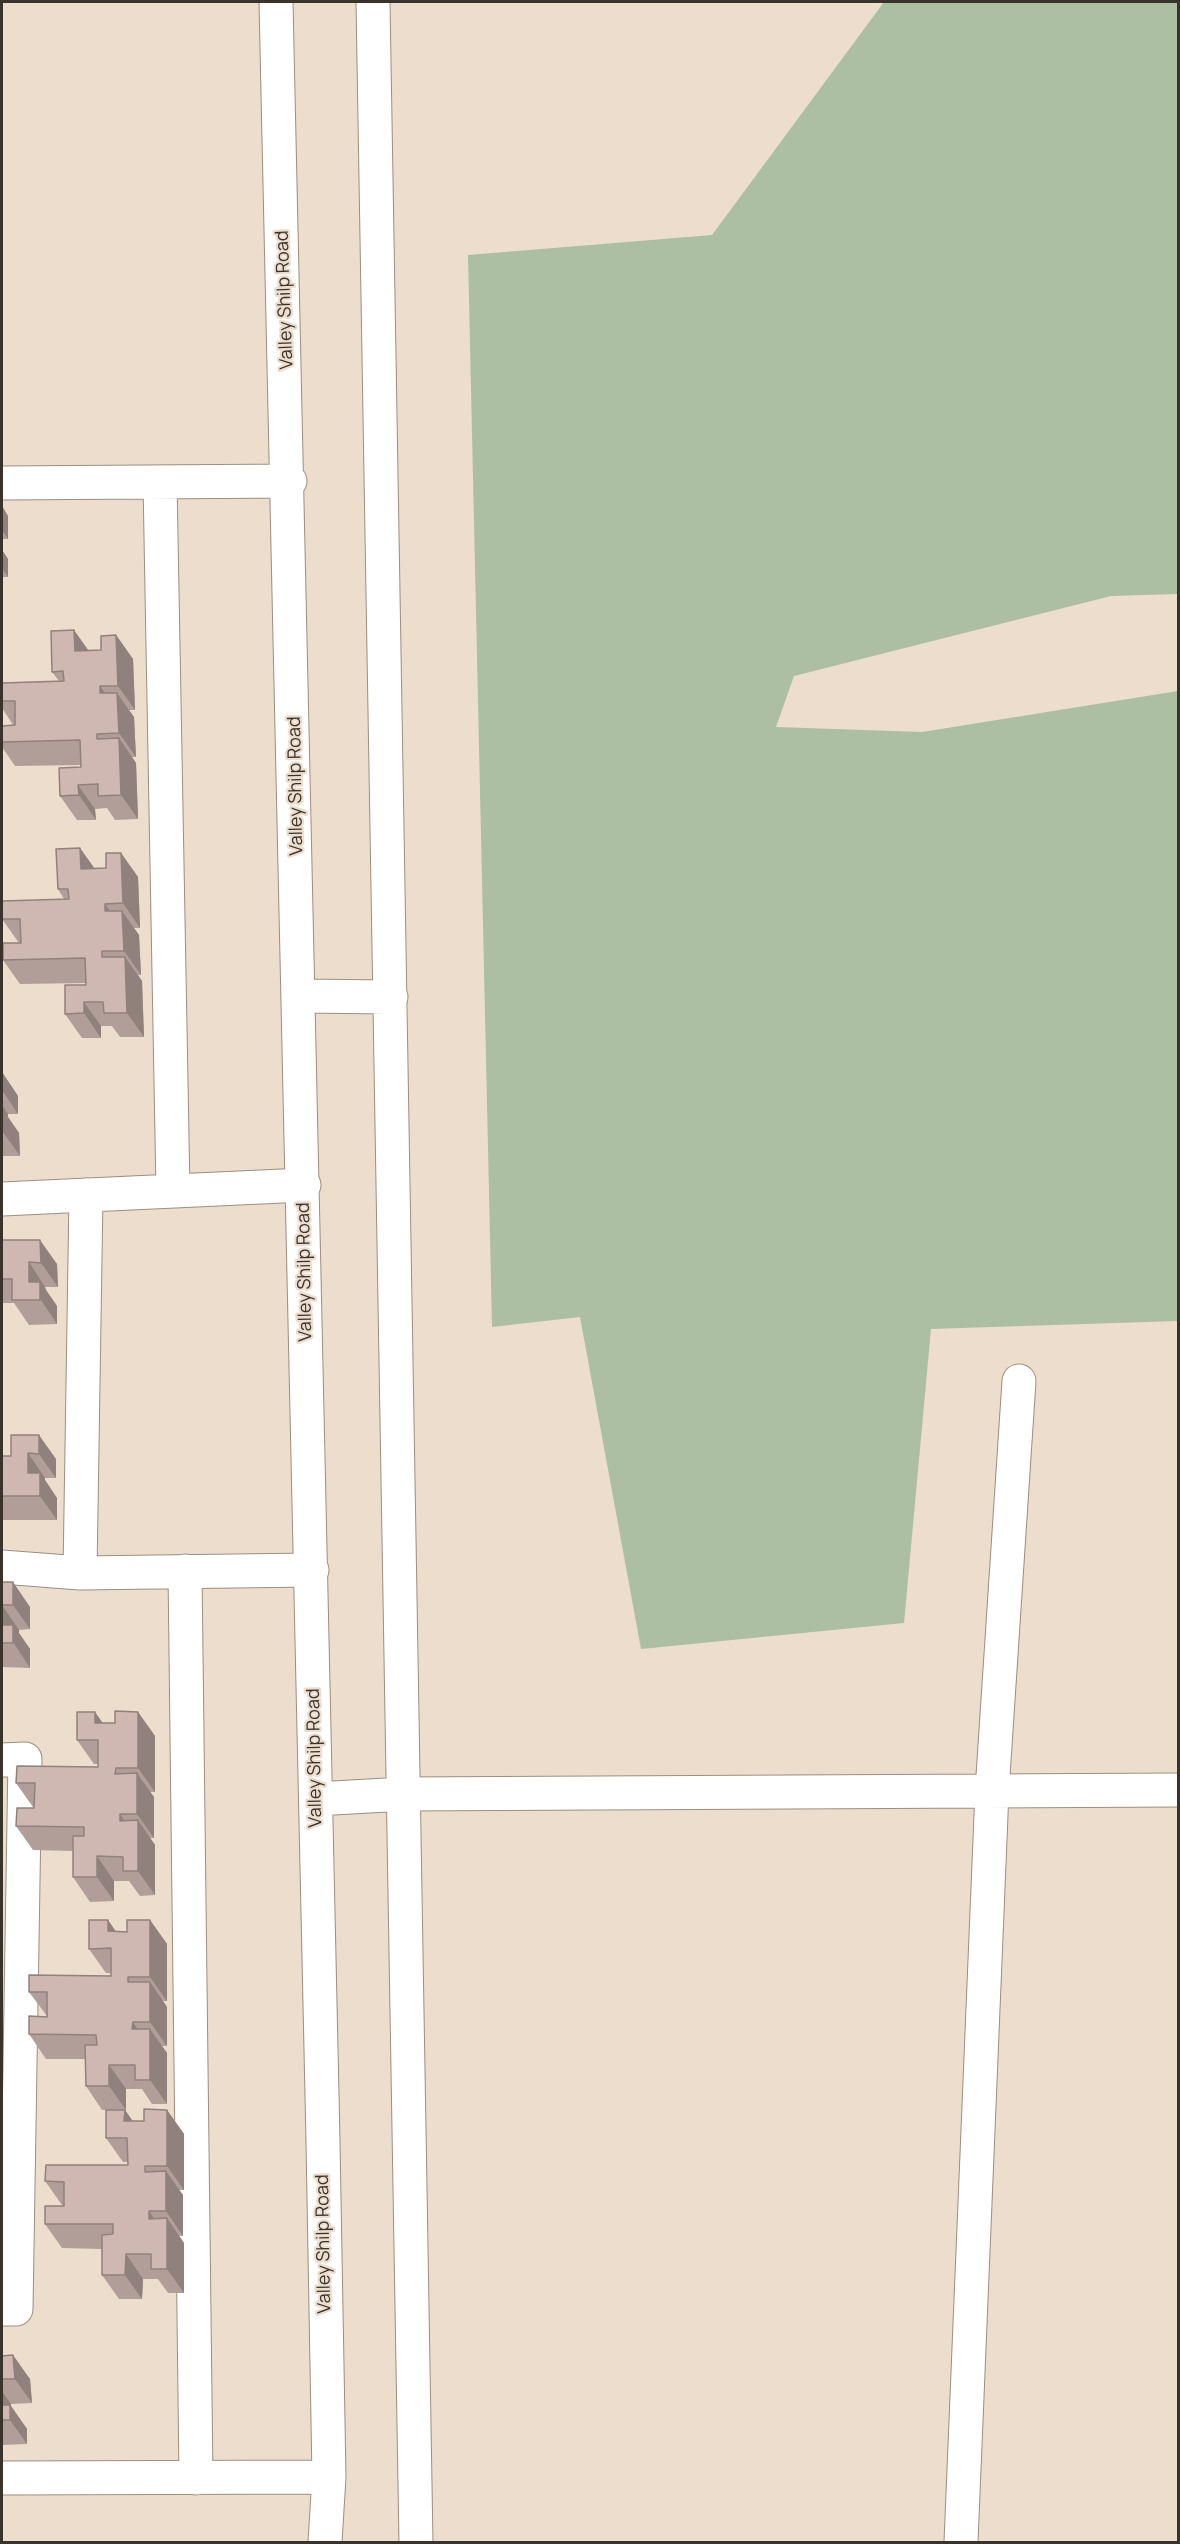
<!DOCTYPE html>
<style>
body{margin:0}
#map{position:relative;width:1180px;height:2544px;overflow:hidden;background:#edddcd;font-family:Manrope,sans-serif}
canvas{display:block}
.frame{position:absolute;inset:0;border:3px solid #39332c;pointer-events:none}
</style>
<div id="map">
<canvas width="1180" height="2544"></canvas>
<div class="frame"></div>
</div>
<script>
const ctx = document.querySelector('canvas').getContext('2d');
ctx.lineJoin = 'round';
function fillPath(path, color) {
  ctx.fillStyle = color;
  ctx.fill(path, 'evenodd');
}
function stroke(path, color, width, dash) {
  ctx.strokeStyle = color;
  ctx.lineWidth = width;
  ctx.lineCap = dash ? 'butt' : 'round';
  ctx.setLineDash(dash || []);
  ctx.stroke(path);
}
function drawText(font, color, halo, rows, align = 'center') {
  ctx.font = font + ' Manrope,sans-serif';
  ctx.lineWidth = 4.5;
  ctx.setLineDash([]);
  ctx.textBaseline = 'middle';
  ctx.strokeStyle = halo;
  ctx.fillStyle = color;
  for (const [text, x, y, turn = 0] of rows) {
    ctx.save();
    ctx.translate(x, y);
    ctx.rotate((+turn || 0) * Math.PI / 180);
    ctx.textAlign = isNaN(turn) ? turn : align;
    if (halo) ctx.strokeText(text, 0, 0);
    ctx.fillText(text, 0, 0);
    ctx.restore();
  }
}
fillPath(new Path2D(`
 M884 2H1178V594L1111 596 794 676 776 727 922 732 1178 691V1321L931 1329 904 1623 641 1649 580 1317 492 1327 468 255 712 235Z`), '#adbfa3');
const minor = new Path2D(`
 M276 2C301 827 314 1652 329 2477L325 2542
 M373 2 416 2542
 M160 482 173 1191
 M2 483 290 481
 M300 996 391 997
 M2 1199 304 1185
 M2 1567 80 1573 312 1570
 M185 1571 196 2478
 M80 1573 86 1195
 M2 1760 25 1759 16 2309H2
 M316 1799 404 1794 1178 1790
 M2 2478 329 2477
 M961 2542 992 1791 1019 1381`);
stroke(minor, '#9d8e7f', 35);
stroke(minor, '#fff', 33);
fillPath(new Path2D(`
 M2 506 8 516V539H2Z
 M2 550 8 559V577H2Z
 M116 635 133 659 135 710H129L134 717 136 757H132L136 763 138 819 115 820 107 808 95 809 96 820H77L60 796 81 767 80 765 15 766 2 747V726L13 725 2 708V683L59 681 52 672 89 651 101 650Z
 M80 848 94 868H106L121 853 138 877 140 928H134L139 935 141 975H138L142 981 144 1037H120L112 1026H101V1038H82L65 1014 86 985V983L20 984 3 960 19 943 2 919 64 899 58 889Z
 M2 1072 18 1096V1114H8V1117L19 1133 20 1156H2Z
 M2 1240 57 1264 58 1287H45L46 1290 57 1306V1324L29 1325 14 1303H2Z
 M11 1435 56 1459V1478H45V1480L57 1498V1520H2V1456H11Z
 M2 1582 30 1607V1629L19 1630V1633L30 1649V1668L2 1667Z
 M138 1712 155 1736V1792H150L154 1797V1838H150L155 1845V1895L140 1896 129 1881H114V1901L90 1902 73 1877V1851L33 1850 16 1826 35 1807H33L16 1783 98 1767V1764H94L77 1740 103 1723H115Z
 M108 1920 116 1932H127L150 1920 167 1944V2001H163L167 2007V2046H162L167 2053V2104H152L142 2089H126V2110H102L86 2086 85 2059H46L29 2034 47 2016 29 1992 111 1976V1973H106L89 1949Z
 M125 2110 132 2121H144L167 2110 184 2134V2190H179L183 2195V2236H179L184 2243V2293H168L158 2279H143L142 2299H119L102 2275V2249L62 2248 45 2224 64 2206 62 2205 45 2181 128 2165V2162H123L106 2138Z
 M2 2356 30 2379 32 2403 11 2404V2406L27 2429V2444L2 2445Z`), '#b29e98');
fillPath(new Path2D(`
 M2 506 8 516V539L2 530Z
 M2 550 8 559V577L2 568Z
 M74 630 91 654 75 651Z
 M116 635 133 659 135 710 118 686Z
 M100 686 117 710 100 693Z
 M117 693 134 717 136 757 119 733Z
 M119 738 136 763 138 819 121 795Z
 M78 785 95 809 96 820 79 795Z
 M80 848 97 872 81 869Z
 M121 853 138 877 140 928 123 903Z
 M105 904 122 928 105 911Z
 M122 911 139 935 141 975 124 951Z
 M125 957 142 981 144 1037 127 1013Z
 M84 1002 101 1026V1038L84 1013Z
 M2 1072 18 1096V1114L2 1090Z
 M2 1105 8 1114V1117L19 1133 20 1156 3 1132 2 1125Z
 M40 1240 57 1264 58 1287 41 1263Z
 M29 1262 45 1287 46 1290 57 1306V1324L29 1282Z
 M39 1435 56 1459V1478L39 1454Z
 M28 1453 45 1478V1480L57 1498V1520L40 1496 28 1473Z
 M13 1582 30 1607V1629L13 1605Z
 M2 1605 19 1630V1633L30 1649V1668L2 1625Z
 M95 1712 112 1736 95 1723Z
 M138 1712 155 1736V1792L138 1768Z
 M137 1773 154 1797V1838L137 1814Z
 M120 1814 137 1838 120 1821Z
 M138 1820 155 1845V1895L138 1871Z
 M97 1856 114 1881V1901L97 1877Z
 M108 1920 125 1945 108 1931Z
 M150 1920 167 1944V2001L150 1977Z
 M150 1982 167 2007V2046L150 2022Z
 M133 2022 149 2047 132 2029Z
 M150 2029 167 2053V2104L150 2080Z
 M109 2065 126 2089V2110L109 2086Z
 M125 2110 142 2134 124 2121Z
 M167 2110 184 2134V2190L167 2166Z
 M166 2171 183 2195V2236L166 2211Z
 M149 2211 166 2235 149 2219Z
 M167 2218 184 2243V2293L167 2269Z
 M126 2254 143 2279 142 2299 125 2275Z
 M13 2355 30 2379 32 2403 15 2379Z
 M2 2391 11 2404V2406L27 2429V2444L10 2420 2 2415Z`), '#91817c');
const building = new Path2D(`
 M74 630 75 651 101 650V636L116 635 118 686H100V693H117L119 733 97 734V739L119 738 121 795 98 796V784L78 785 79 795 60 796 59 768 81 767 80 740 2 742V726L15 725V701H2V683L64 681 63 671 52 672 51 631Z
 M80 848 81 869 106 868V853H121L123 903 105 904V911H122L124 951H102V957H125L127 1013H104L103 1002H84V1013L65 1014V985H86L85 958 3 960V943H21L20 919H2V901L69 899 68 889H58L56 849Z
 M2 1109 3 1132H2Z
 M2 1240H40L41 1263 29 1262V1282H40V1300H12V1279H2Z
 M11 1435H39V1454L28 1453V1473H40V1496H2V1456H11Z
 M2 1582H13V1605H2V1612Z
 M2 1625H13V1643H2Z
 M115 1711 138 1712V1768H116L115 1774 137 1773V1814H120V1821L138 1820V1871H123V1857L97 1856V1877H73V1836H84V1827L16 1826 17 1808H34L35 1783H16L17 1766 98 1767V1740H77V1712H95V1723H115Z
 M89 1920H108V1931L127 1932V1920H150V1977H128V1982H150V2022H133L132 2029H150V2080H135V2065H109V2086H86L85 2045H97L96 2035 29 2034V2016L47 2017V1992H29V1975L111 1976V1948L89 1949Z
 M144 2109 167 2110V2166H145V2172L166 2171V2211H149V2219L167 2218V2269H151V2254H126L125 2275H102V2235L113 2234V2224H45V2206H64V2182L45 2181 46 2165H128L127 2138H106V2110H125L124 2121H144Z
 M13 2355 15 2379H2V2356Z
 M2 2405H10V2420H2Z`);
fillPath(building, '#cfb8b1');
stroke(building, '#91817c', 1.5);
drawText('18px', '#39332c', '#edddcd', [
 ["Valley Shilp Road",285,300,-92],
 ["Valley Shilp Road",296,786,-91],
 ["Valley Shilp Road",305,1272,-91],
 ["Valley Shilp Road",315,1758,-91],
 ["Valley Shilp Road",324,2244,-91]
]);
</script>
